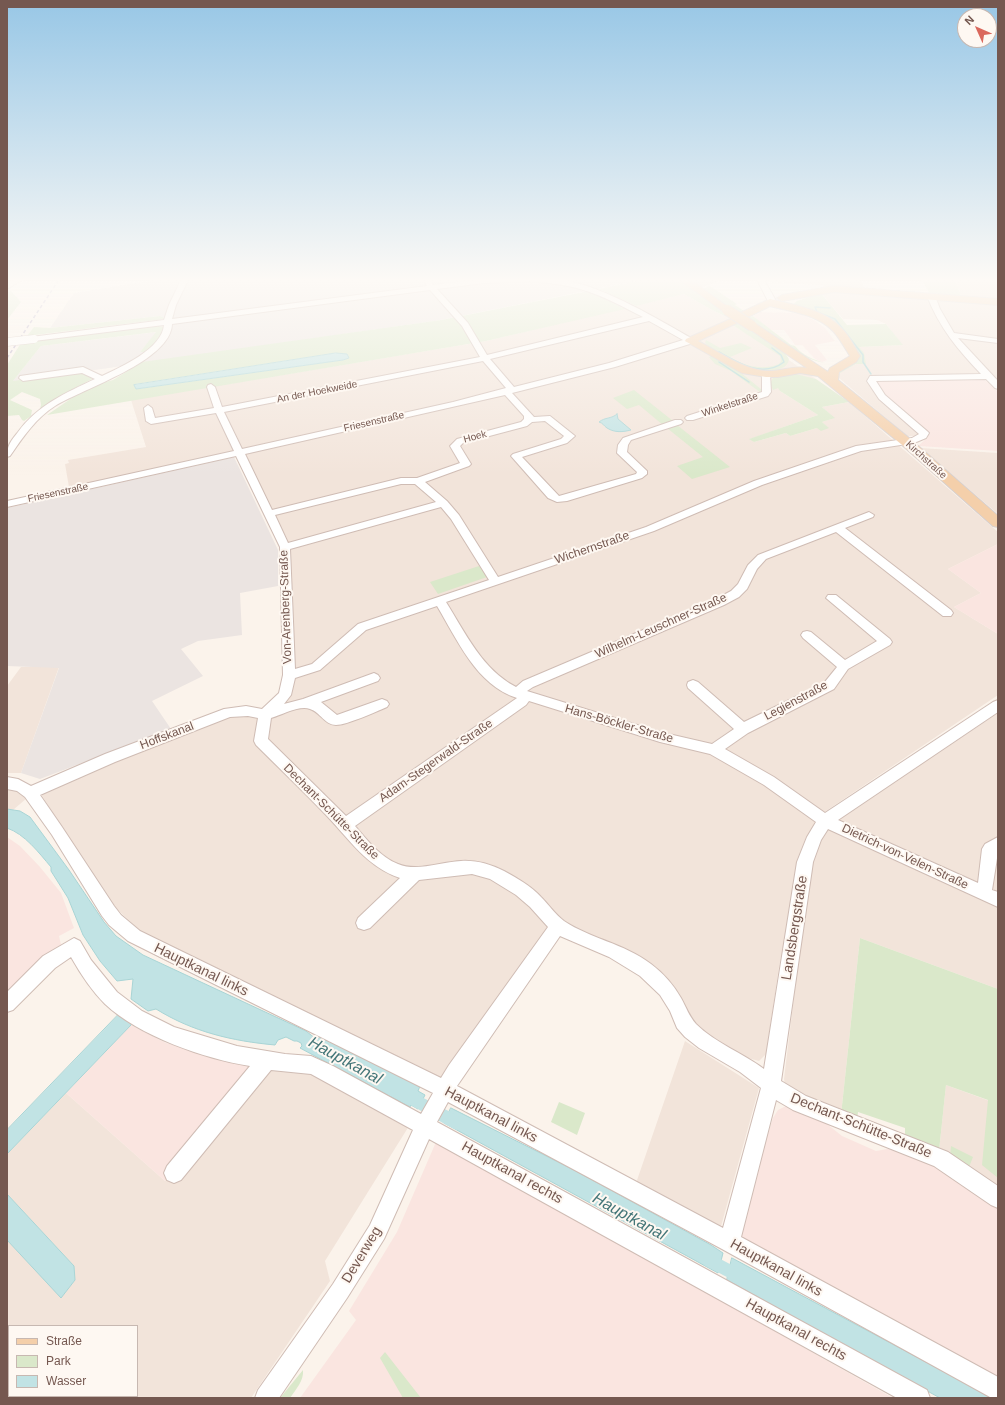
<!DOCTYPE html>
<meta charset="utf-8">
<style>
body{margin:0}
#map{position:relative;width:1005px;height:1405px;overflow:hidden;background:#fbf3eb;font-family:Arial,sans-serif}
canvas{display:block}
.frame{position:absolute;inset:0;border:8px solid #755850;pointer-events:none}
.legend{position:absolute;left:8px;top:1325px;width:130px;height:72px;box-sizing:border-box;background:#fef8f2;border:1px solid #c7b8b1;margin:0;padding:5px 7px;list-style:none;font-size:12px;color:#755850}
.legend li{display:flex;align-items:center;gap:8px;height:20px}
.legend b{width:20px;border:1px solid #c7b8b1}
.north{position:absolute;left:957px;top:8px;width:40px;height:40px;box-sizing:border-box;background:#fef8f2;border:1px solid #c7b8b1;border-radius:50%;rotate:315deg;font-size:11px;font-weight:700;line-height:16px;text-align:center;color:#755850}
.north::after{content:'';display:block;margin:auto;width:14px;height:18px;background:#da685c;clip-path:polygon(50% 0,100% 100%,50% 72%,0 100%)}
</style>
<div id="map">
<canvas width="1005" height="1405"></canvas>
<div class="frame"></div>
<ul class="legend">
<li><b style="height:5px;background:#f4cfaa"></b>Straße</li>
<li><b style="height:11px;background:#dae8ca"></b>Park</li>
<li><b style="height:11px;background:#c1e3e4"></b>Wasser</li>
</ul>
<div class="north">N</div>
</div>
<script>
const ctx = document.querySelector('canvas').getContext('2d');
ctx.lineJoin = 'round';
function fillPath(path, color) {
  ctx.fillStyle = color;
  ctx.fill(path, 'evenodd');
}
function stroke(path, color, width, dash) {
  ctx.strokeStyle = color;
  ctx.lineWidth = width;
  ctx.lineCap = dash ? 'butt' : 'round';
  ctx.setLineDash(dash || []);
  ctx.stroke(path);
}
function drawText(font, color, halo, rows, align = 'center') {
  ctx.font = font + ' Arial,sans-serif';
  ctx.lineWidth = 4;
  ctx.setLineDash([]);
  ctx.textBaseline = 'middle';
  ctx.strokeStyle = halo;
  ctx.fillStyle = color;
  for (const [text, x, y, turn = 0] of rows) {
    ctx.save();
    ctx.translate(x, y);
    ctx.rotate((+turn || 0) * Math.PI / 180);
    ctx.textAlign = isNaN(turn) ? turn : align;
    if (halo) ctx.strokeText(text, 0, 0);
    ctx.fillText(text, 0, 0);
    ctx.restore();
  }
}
fillPath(new Path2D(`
 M687 278H724L701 288Z
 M768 278H859L866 290 824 289 823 285 769 282Z
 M955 278H998V299L961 296Z
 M836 290 928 298 939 323 960 351 983 374 874 375 868 377 866 381 878 397 918 430 919 434 916 436H907L839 378 838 375 841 372 856 364 859 347 902 345 886 324 877 320 843 319 821 293Z
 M684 294 714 311 729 318 734 326 779 353 816 379 802 377 780 391 818 415 750 439 754 442 786 433 790 436 817 428H828L822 422 834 418 822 407 849 402 998 532V544L948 569 981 593 954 607 998 634V695L820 815 800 860 779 967 766 1054 759 1061 748 1058 702 1034 658 975 556 920 440 1081 293 1009 139 930 116 908 93 878 41 794 111 762 229 715 259 716 282 695 285 673 282 548 234 451 69 487 65 464 69 463 68 460 146 447 131 400 486 341Z
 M935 298 998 304V382L966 350 945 323Z
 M921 448 998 453V514Z
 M21 667H59L21 773H7V686Z
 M998 713V989L860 938 841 1115 785 1087 784 1079 810 864 827 826Z
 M7 788 22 791 27 798 13 810 7 809Z
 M685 1041 759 1088 720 1230 635 1186Z
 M258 1067 314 1073 409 1126 325 1261 330 1281 251 1398H106L104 1396H137V1326H9V1396H42L40 1398H7V1240L61 1297 75 1280 74 1266 7 1194V1154L66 1093 165 1181Z
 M946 1085 998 1104V1191L939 1151Z`), '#f2e4da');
fillPath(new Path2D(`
 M760 312 799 313 814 320 825 328 835 341 815 345 827 360 822 362 815 359 802 345H795L784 330H770L753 316Z
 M882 378 983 379 989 383 998 392V451L918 446 928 437 927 433 887 397 875 381 877 379Z
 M998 544V634L954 607 981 593 948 569Z
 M7 837 20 846 40 867 61 893 74 928 59 936 61 945 7 999Z
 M131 1025 166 1043 258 1067 165 1181 66 1093Z
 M786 1106 827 1124 842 1136 876 1151 893 1148 939 1167 986 1199 998 1209V1382L735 1238 773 1118 778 1110Z
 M436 1142 723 1302 893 1398H300L356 1320 349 1311 397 1232Z`), '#fae5e0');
fillPath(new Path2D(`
 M167 278H651L441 320 12 382 41 346 157 332 140 352H145L164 331 165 318 160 316 50 328 74 293Z
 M234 457 278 550V586L240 593 242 635 198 641 181 649 203 676 152 701 171 729 40 779 21 773 59 668 7 666V508Z`), '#ebe4e1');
fillPath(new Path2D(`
 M651 278H677L724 311 729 318 714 311 684 294 636 306 599 289Z
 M921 278H955L961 296 929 293Z
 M710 286 737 304 735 305 744 311 740 313 731 309 701 289Z
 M11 291 21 302 7 320V292Z
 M589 291 625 309 486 341 47 415 79 393 105 382 113 380 142 362 441 320ZM336 353 349 358 343 360 137 389 136 384Z
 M821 293 847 325 886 324 903 345 859 347 864 353 866 364H856L840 373 837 370 853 362 842 332 791 306 797 301Z
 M160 316 165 318V319L27 336 34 327 50 328Z
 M753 316 791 345 795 346C802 355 814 360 825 363 800 359 777 339 755 325L757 324 748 318Z
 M739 322 785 353 789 359C788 365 784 368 779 369 754 378 724 359 705 343L706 340 720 348 741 343 752 348 730 357C745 366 762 371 779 364L781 361 780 356 774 352 734 326 733 325Z
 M154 325 164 327 159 340 145 352H140L156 332 41 346 13 381 83 371 91 376 92 379 60 396 40 409 41 405 40 399 22 392 10 400 32 410 31 416 24 421 22 420 19 415 7 416V365L21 343Z
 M711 356 740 372 762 390 760 392 731 371 715 364 709 357Z
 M796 374 816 379 849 402 822 407 835 418 822 422 829 428 821 431 817 428 790 436 786 433 754 442 749 439 818 415 780 391 778 388 773 390 770 383 773 378Z
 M634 390 673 421 663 425 639 405 627 409 613 398Z
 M677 425 730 467 692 479 677 466 703 457 667 428Z
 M479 566 487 577 438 594 430 582Z
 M860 938 998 989V1178L982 1165 988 1100 946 1085 939 1151 905 1138V1128L858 1112 857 1122 841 1115Z
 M559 1102 585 1113 577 1135 551 1122Z
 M951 1146 973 1157 969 1167 950 1156Z
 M385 1352 421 1398H403L380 1358Z
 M303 1370C304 1381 296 1389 290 1398H280Z`), '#dae8ca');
const water = new Path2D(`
 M336 353 347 354 349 358 343 360 136 389 134 385Z
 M617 414 618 419 631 430C623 432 615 433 607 428 604 426 603 423 599 422 605 417 612 419 617 414Z
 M7 809 20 811 30 817 69 870 104 922 116 936 143 955 291 1024 306 1031 316 1039 324 1036 420 1086 418 1091 425 1095 418 1109 411 1105 410 1107 300 1048 302 1046 301 1043 297 1041H294L286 1037 278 1040 275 1045C232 1041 193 1032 156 1009L148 1011 131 999 133 979 117 981 100 961 83 935 68 898 51 871V867C39 853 25 834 7 828Z
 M120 1013 132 1021 131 1025 7 1154V1130Z
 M451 1108 574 1170 711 1245 723 1253 718 1273 444 1123Z
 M7 1194 74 1266 75 1280 61 1298 7 1240Z
 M732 1258 993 1398H940L727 1280Z`);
fillPath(water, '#c1e3e4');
stroke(water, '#a8d4d5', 1);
stroke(new Path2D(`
 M830 308 815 307 817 312 835 319 863 355V362L871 374
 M719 352C739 364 763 378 784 362L781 355 772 348
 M719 362 749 382`), '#a8d4d5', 1.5);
fillPath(new Path2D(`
 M410 1091 462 1118 464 1123 462 1128 457 1130 452 1128 405 1102 404 1097 405 1092Z
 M709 1253 745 1272 747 1277 745 1282 740 1284 704 1265 702 1260 704 1255Z`), '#c1e3e4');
const minor = new Path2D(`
 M17 278H25L7 289V284Z
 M182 278H189L176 305 172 319 427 286 423 278H430L433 285C477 280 522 273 567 281 607 288 657 319 693 339V343L615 367 512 393 534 417 550 416 575 436 567 443 522 457 559 496 636 474 637 472 617 453 618 445 623 438 675 420H681L683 422 681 424 631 440 628 445 627 452 647 471V474L642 478 567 501 557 502 548 498 511 456 513 454 561 439 564 436 545 421 532 422 527 426 463 443 460 446 471 464 469 466 425 482 447 501 459 515 498 577 646 527 754 481 856 446 912 438 919 434 879 399 867 381 870 376 981 374C958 350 939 327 927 296L928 294H931L935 296 940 309 954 333 998 339V343L958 338 998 381V389L995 388 986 379 876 381 885 395 927 431 929 433 926 438 914 443 861 451 762 485 654 531 446 602C466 634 482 669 516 687L523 681 716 599 731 591 738 584 748 565 758 555 869 512 874 515 873 517 845 528 951 610 953 613 951 616H943L836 532 766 559 757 569 747 589 739 597 724 605 533 687 527 691 660 732 712 744 734 729 688 688 687 685 688 682 693 680 698 682 744 722 824 683 837 667 803 638 801 635 803 632 807 631 811 632 845 660 877 641 826 598 828 595H836L890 639 892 642 890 645 848 669 834 689 748 733 725 749 774 777 825 813 993 702 998 700V712L838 820 978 883 982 849 985 844 998 837V852L992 890 998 892V907L828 829 821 840 813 862 781 1081 806 1096 948 1152 998 1186V1208L991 1205 934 1166 793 1110 776 1100 741 1237 998 1377V1398L990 1397 722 1249 448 1102 437 1122 927 1390 930 1398H897L429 1139 384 1239 347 1298 279 1398H255L258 1390 333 1284 370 1225 413 1130 311 1074 271 1070 181 1180 174 1183 167 1180 164 1173 167 1166 250 1066C205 1059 139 1036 105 1004 92 991 80 973 71 957L55 968 13 1010 7 1012V992L43 956 74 938 80 941 91 960 117 992 142 1011 174 1027 237 1046 285 1054 311 1056 333 1066 421 1114 433 1093 128 941 109 925 102 916 52 835 25 797 17 791 7 789V777L18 779 31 786 105 754 224 709 246 706 262 709 279 693 283 675 280 547 236 456 7 507V501L234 451 216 413 151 424 146 421 144 408 148 405 152 408 155 418 214 408 207 387 208 385 211 384 215 387 222 407 480 357 462 326 430 290 172 324C171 361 84 388 55 406 36 418 23 437 10 456L7 457C7 445 11 441 18 432 38 405 65 393 95 379L82 373 23 381 19 378 20 376 83 367 102 376C121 367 162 349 164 325L34 341 30 339 31 337 164 320 169 305ZM531 281C547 283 564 284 580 289 602 295 623 307 643 317L487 355 468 323 437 289 484 283ZM649 321 683 340 609 363 514 387 490 359ZM483 361 506 388 453 402 242 449 224 412ZM505 395 524 416V419L521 422 457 439 450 446 460 463 417 478H401L272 510 245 454ZM401 484H415L436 502 288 543 275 515ZM441 507 451 519 489 580 358 624 312 664 295 669 290 549ZM437 606C457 639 476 685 517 698L346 816 268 739 271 718C282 715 299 705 310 709 320 712 325 725 336 725 347 725 375 712 387 707L389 704 387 701 382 699 337 715 321 702 378 681 380 678 378 675 374 673 303 699 284 704 291 695 295 678 320 670 366 630ZM529 701 660 742 710 754 764 785 816 822 807 837 797 862 764 1069C743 1053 715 1043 696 1024 689 1016 686 1007 681 998 673 984 663 973 651 964 623 943 591 939 564 921 555 914 549 905 541 897 531 886 517 878 504 871 490 864 476 860 461 861 440 862 417 872 398 864 380 857 367 840 355 826L526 705ZM248 716 258 718 254 741 256 745C280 769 304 792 327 816 350 840 367 867 400 878L358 918 356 923 358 928 364 930 370 928 419 880 472 874 490 879 516 895 530 907 548 927 449 1065 441 1078 140 931 121 915 114 906 62 827 40 795 115 762 230 717ZM560 936 609 957 640 976 660 995 670 1011 677 1028 685 1037 699 1048 740 1072 761 1088 723 1228 457 1086Z
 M756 278H763L775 299 774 301H768Z
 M766 371 770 374 771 392 768 396 693 420H687L685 418 687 416 762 392V374Z`);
const major = new Path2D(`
 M677 278H688L732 310 727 313 724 312Z
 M834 286 998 299V305L834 292 782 301 777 298 782 295Z
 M770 299C793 305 824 309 841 328 849 335 854 347 860 356L856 362 839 372 838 380 909 438 998 516V527L993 526 901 444 818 376 800 373 778 377H766L742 373 685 341 686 339 735 317 740 320 739 322 698 341C719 352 742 369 766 371 780 372 793 365 807 368L748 328 747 326 748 324H756L828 372 830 368 850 356C845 348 840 339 834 332 818 314 792 312 770 306L748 317H740L739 315 740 313Z`);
stroke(minor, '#cfbcb4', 2);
stroke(major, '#d8d0ce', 2);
fillPath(minor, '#fff');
fillPath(major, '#f4cfaa');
stroke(new Path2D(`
 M7 358 60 278`), '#b5a9c5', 1.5, [3.5, 2.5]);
const minorBridge = new Path2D(`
 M7 342 34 339`);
const majorBridge = new Path2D(`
 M727 310 752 326`);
stroke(minorBridge, '#cfbcb4', 9, []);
stroke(majorBridge, '#d8d0ce', 12, []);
stroke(minorBridge, '#fff', 8);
stroke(majorBridge, '#f4cfaa', 10);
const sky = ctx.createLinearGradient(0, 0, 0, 475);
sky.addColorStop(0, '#98c7e6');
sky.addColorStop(0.59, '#fdfaf6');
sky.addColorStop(1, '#fdfaf600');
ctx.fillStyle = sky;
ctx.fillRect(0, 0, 1005, 475);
drawText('10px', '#755850', '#fef8f2', [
 ["An der Hoekweide",317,392,-11],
 ["Winkelstraße",730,405,-18],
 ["Friesenstraße",374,422,-13],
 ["Hoek",475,437,-15],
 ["Kirchstraße",926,460,42],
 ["Friesenstraße",58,493,-12]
]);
drawText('12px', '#755850', '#fef8f2', [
 ["Wichernstraße",592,548,-19],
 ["Von-Arenberg-Straße",286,607,-92],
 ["Wilhelm-Leuschner-Straße",661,626,-24],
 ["Legienstraße",796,701,-28],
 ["Hans-Böckler-Straße",619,724,16],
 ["Hoffskanal",167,736,-21],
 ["Adam-Stegerwald-Straße",436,761,-35],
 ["Dechant-Schütte-Straße",331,812,45],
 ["Dietrich-von-Velen-Straße",905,857,25]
]);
drawText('14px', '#755850', '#fef8f2', [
 ["Landsbergstraße",795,928,-81],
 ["Hauptkanal links",201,970,26],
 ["Hauptkanal links",491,1115,28],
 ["Dechant-Schütte-Straße",861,1126,22],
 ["Hauptkanal rechts",512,1173,29],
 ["Deverweg",362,1255,-59],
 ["Hauptkanal links",776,1268,29],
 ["Hauptkanal rechts",796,1330,29]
]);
drawText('italic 16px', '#447678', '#fef8f2', [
 ["Hauptkanal",345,1061,29],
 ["Hauptkanal",629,1217,29]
]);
</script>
